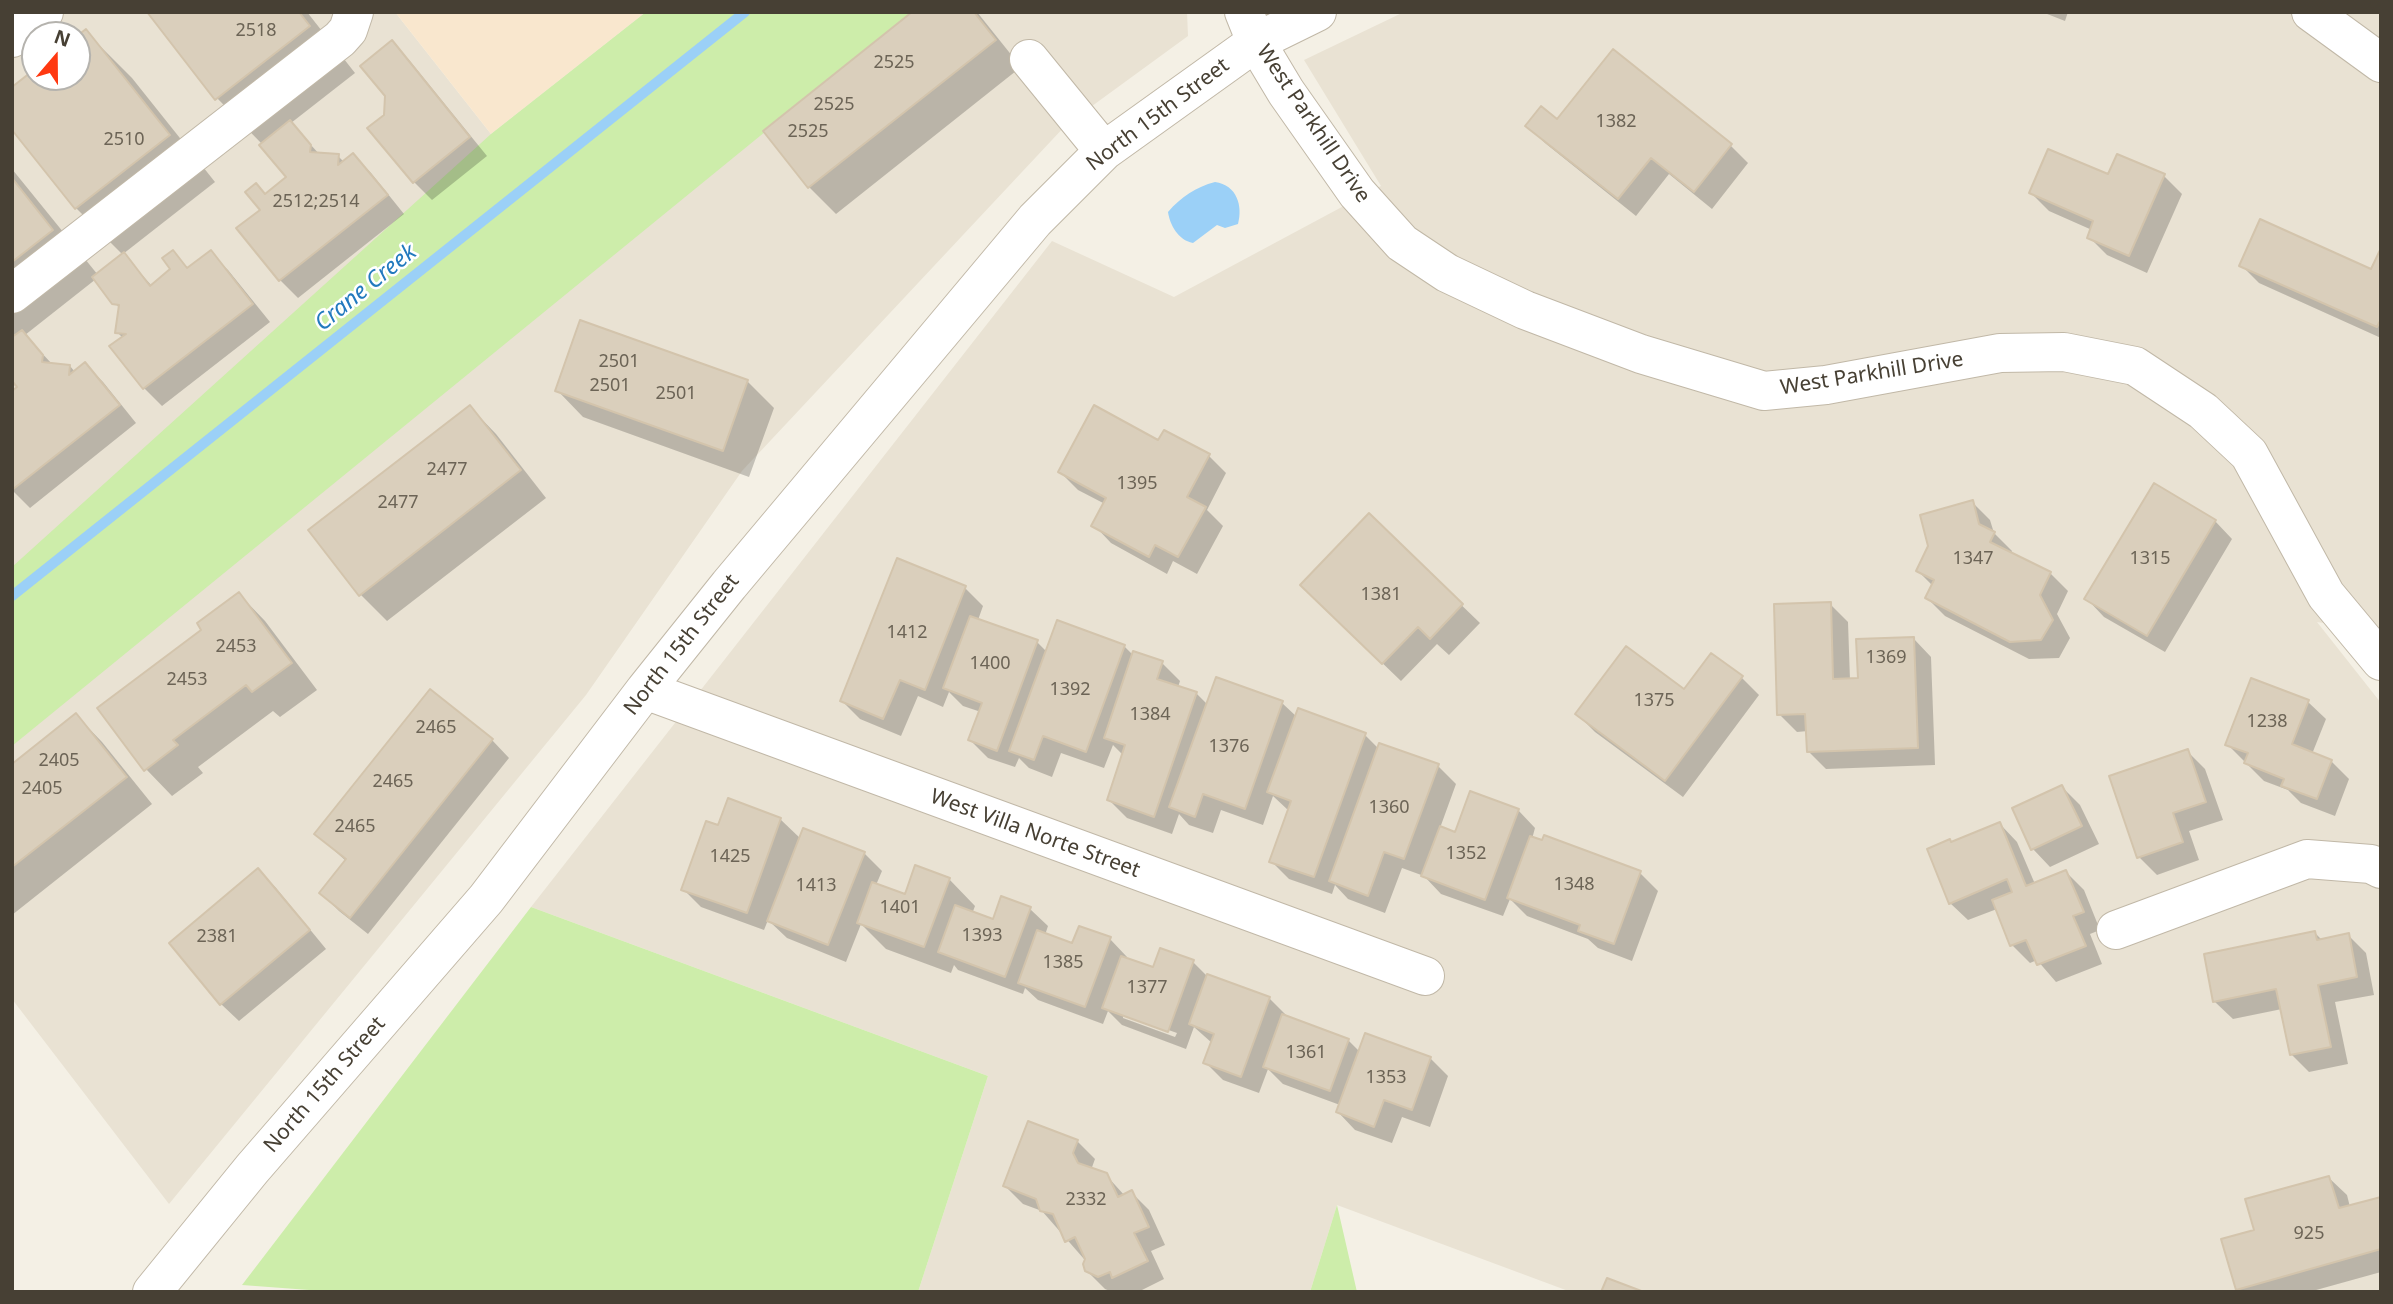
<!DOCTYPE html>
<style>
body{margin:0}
#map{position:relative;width:2393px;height:1304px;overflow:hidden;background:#f4f0e5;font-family:"Noto Sans",sans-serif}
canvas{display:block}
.frame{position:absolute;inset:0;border:14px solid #474034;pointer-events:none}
.north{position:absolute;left:21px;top:21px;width:70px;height:70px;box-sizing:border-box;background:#fff;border:2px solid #b5b3ae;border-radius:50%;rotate:20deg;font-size:19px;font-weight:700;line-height:28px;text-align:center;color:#474034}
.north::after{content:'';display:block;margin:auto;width:24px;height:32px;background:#ff3911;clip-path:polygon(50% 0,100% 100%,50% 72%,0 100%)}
</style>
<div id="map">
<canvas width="2393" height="1304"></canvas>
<div class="frame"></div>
<div class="north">N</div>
</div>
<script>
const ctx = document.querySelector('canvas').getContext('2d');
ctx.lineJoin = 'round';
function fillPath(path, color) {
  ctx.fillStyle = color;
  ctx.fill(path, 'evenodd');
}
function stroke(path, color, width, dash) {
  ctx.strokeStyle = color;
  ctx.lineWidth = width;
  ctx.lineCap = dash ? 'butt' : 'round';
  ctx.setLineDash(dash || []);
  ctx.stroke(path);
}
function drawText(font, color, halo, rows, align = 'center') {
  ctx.font = font + ' "Noto Sans",sans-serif';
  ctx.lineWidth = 5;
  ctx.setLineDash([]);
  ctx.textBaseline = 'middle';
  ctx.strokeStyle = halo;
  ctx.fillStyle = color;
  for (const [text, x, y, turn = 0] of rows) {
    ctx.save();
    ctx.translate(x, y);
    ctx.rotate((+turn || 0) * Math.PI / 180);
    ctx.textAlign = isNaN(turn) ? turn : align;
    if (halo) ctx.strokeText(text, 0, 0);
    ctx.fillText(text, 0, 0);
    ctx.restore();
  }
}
fillPath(new Path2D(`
 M12 12H395L491 134 646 12H1187L1188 36 1066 125 742 471 586 695 169 1204 12 999ZM35 35H77V77H35Z
 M1404 12H2381V632L2317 622 2381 703V1292H1571L1337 1205 1310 1292H918L988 1076 531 907 1052 241 1174 297 1381 186 1304 60Z`), '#e9e2d3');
fillPath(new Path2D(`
 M395 12H646L491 134Z`), '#f9e7ce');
fillPath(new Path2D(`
 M646 12H912L12 746V567L491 134Z
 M531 907 988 1076 918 1292H336L242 1285Z
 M1337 1205 1357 1292H1310Z`), '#cdedaa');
fillPath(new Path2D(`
 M1215 182C1237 185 1243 206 1238 224L1225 228 1217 225 1193 243C1178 240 1170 225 1168 212 1181 197 1196 187 1215 182Z`), '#9bd0f7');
fillPath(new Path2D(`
 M149 12H307L355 73 291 123 320 155 338 156 344 162 353 155 371 173 404 214 298 298 280 280 263 210 266 195 288 177 262 144 217 98Z
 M915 12H977L1021 67 836 214 809 187 765 131Z
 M2042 12H2068L2065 21Z
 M86 32 132 78 215 182 123 254 152 286 173 270V253L189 269 210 253 228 270 270 322 162 406 144 388 112 347 123 338 117 332 120 309 96 279 25 335 52 364 70 366 75 372 85 364 103 382 136 423 30 508 12 490V393L20 388 12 378V169L98 275 123 255 76 208 12 127 35 71V77H77V38Z
 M392 43 409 60 487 156 432 200 414 182 386 116Z
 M1558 121 1731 146 1748 163 1712 209 1669 174 1636 216 1545 143 1527 125Z
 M2164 176 2182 194 2147 273 2107 255 2089 237 2092 230 2049 211 2031 193 2109 177Z
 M2381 252V338L2259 283 2241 265 2372 272Z
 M581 322 748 382 774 408 749 477 583 417 557 390Z
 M470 407 496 434 546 498 387 621 361 595 311 531Z
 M1159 443 1209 456 1226 473 1207 510 1223 526 1197 574 1173 561 1167 574 1111 543 1094 525 1105 504 1078 490 1060 472Z
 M1972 502 1990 520 1994 533 2012 551 2011 554 2050 573 2068 591 2057 614 2070 638 2059 658 2029 659 1945 616 1927 598 1933 586 1918 571Z
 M1369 516 1480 623 1449 655 1437 644 1401 681 1320 603Z
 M2215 521 2232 539 2165 652 2104 617 2087 599Z
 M898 561 965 588 983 606 978 620 1037 642 1047 652 1124 646 1134 656 1162 663 1180 681 1178 687 1196 693 1208 705 1217 680 1282 703 1297 717 1299 711 1365 735 1379 749 1438 766 1456 784 1440 828 1456 834 1518 810 1535 828 1532 839 1640 873 1658 891 1632 961 1598 948 1588 939 1527 916 1510 899 1503 916 1441 894 1424 876 1402 868 1385 913 1348 899 1335 885 1332 894 1289 879 1271 861 1289 811 1273 796 1263 825 1221 810 1213 833 1189 825 1179 814 1172 834 1127 818 1109 800 1124 756 1113 745 1104 768 1061 753 1052 777 1029 768 1019 758 1015 767 988 758 970 740 981 712 963 706 949 692 943 707 918 696 901 736 860 719 842 701Z
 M239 594 265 621 317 690 280 717 273 711 198 767 203 773 172 796 146 769 204 630Z
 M1830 604 1848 622 1850 680 1860 679 1914 639 1931 657 1935 765 1826 769 1808 751V731L1797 732 1779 714Z
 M1741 677 1759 695 1683 797 1595 732 1577 714Z
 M2308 702 2326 719 2312 754 2331 761 2349 779 2335 816 2301 803 2288 790 2264 781 2227 744Z
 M76 715 102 742 152 804 12 915V766Z
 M492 740 509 758 368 934 339 911 321 893 346 861 316 834Z
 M2187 751 2205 769 2223 820 2189 831 2199 860 2157 875 2139 857 2111 777Z
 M2062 787 2080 805 2099 844 2050 867 2033 849 2014 809Z
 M780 819 801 839 864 853 882 871 876 885 906 896 949 879 975 906 972 914 994 921 1030 909 1048 926 1045 935 1073 945 1110 939 1127 957 1126 960 1154 970 1193 962 1207 976 1269 998 1287 1016 1348 1040 1360 1052 1430 1058 1448 1076 1430 1127 1402 1117 1392 1143 1355 1130 1338 1112 1340 1105 1283 1084 1268 1069 1259 1093 1223 1080 1205 1062 1212 1043 1194 1027 1186 1049 1122 1025 1108 1011 1103 1024 1038 1000 1025 988 1023 994 958 970 954 965 951 973 886 949 861 924 846 962 787 938 768 920 764 930 701 907 683 889 719 827ZM1123 1014 1177 1033 1175 1037 1123 1018Z
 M2000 824 2017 842 2035 884 2066 872 2084 890 2100 930 2090 934 2102 964 2056 982 2037 960 2030 963 2012 945 1997 909 1968 920 1950 903 1952 843Z
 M258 870 276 888 326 949 239 1021 221 1004Z
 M2315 933 2322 940 2348 935 2366 953 2374 995 2335 1002 2348 1064 2309 1072 2291 1054 2282 1009 2233 1019 2215 1002Z
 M1077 1141 1095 1159 1091 1170 1106 1175 1125 1196 1132 1193 1149 1210 1165 1245 1151 1251 1164 1279 1138 1292 1127 1290 1112 1292 1105 1289 1086 1270 1088 1257 1084 1259 1042 1211 1023 1204 1005 1186Z
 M2329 1178 2347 1195 2350 1207 2381 1199V1272L2309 1292H2240L2238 1289 2256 1231Z`), '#0003');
stroke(new Path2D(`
 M12 596 745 12`), '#9bd0f7', 10);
const building = new Path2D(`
 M147 12H299L310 26 215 100Z
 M912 12H974L996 40 808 188 763 131Z
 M86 29 170 135 75 209 12 130V87L35 69V77H77V36Z
 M392 40 470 137 413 183 367 128 384 115 385 96 360 66Z
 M1613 49 1732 144 1694 192 1651 158 1618 199 1525 126 1541 106 1557 119Z
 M290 120 311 145 310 152 339 154 338 165 353 153 388 195 279 281 236 228 260 210 245 192 256 183 265 194 286 177 259 145Z
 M2048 149 2108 174 2117 154 2165 174 2129 256 2087 238 2093 221 2029 193Z
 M12 178 53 230 12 262Z
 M2260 219 2371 269 2381 248V319L2377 327 2239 266Z
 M173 250 187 268 211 250 253 304 143 389 109 346 126 334 115 333 119 305 112 304 92 277 124 252 150 286 170 269 162 258Z
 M580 320 748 380 723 451 555 391Z
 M22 330 43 355 42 362 70 365 69 375 85 362 120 405 12 490V391L17 387 12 381V337Z
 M470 405 521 470 359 596 308 530Z
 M1094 405 1158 440 1164 430 1210 454 1187 497 1206 507 1178 557 1155 545 1149 557 1091 526 1106 498 1058 472Z
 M2154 483 2216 520 2147 636 2084 599Z
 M1973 500 1979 524 1995 532 1990 542 2051 572 2040 595 2053 620 2041 640 2010 642 1925 598 1934 580 1916 571 1928 546 1920 515Z
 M1369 513 1463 604 1430 639 1418 627 1382 664 1300 585Z
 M897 558 966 586 925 690 900 680 883 719 840 701Z
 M239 592 292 663 252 692 246 685 173 740 178 745 144 771 97 708 201 630 197 623Z
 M1831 602 1833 679 1858 678 1856 639 1914 637 1918 748 1807 752 1805 714 1777 715 1774 604Z
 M970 616 1038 640 997 751 968 740 982 703 943 688Z
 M1057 620 1125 645 1086 752 1043 736 1034 760 1009 751Z
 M1626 646 1684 689 1711 653 1743 676 1665 781 1575 714Z
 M1133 651 1163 661 1157 679 1197 692 1154 817 1107 800 1125 745 1104 738Z
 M1216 677 1283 701 1245 809 1203 794 1195 817 1169 807Z
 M2251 678 2309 700 2292 744 2332 760 2317 799 2281 786 2284 779 2244 763 2248 753 2225 745Z
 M430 689 493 739 350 918 319 893 346 859 314 834Z
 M1298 708 1366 733 1314 877 1269 862 1291 801 1267 792Z
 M76 713 127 777 12 867V764Z
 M1379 743 1439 764 1404 859 1384 852 1368 896 1329 881Z
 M2188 749 2206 802 2173 813 2183 842 2137 858 2109 776Z
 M2062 785 2082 826 2031 850 2012 808Z
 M1470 791 1519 809 1485 900 1421 876 1440 826 1455 832Z
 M728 798 781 818 747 913 681 890 706 821 718 825Z
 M2000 822 2026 886 2066 870 2084 912 2073 916 2086 946 2037 965 2026 940 2010 946 1992 900 2012 892 2007 879 1949 904 1927 849 1950 839 1951 842Z
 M803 828 865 852 828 945 767 921Z
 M1544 835 1641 871 1614 944 1578 931 1580 925 1507 898 1530 836 1542 840Z
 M915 865 950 878 924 947 857 923 872 882 905 894Z
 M258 868 310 930 220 1005 169 943Z
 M1001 896 1031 907 1005 977 938 952 955 905 993 919Z
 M1079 926 1111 937 1085 1007 1018 983 1037 930 1072 943Z
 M2315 931 2317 940 2349 933 2357 977 2318 985 2331 1047 2290 1055 2276 989 2213 1002 2204 954Z
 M1160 948 1194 960 1168 1032 1102 1008 1121 956 1153 967Z
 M1207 974 1270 997 1241 1077 1203 1063 1214 1034 1189 1024Z
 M1282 1014 1349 1039 1330 1091 1263 1067Z
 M1365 1033 1431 1057 1412 1110 1384 1100 1374 1127 1336 1112Z
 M1028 1121 1078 1140 1073 1153 1078 1163 1107 1173 1118 1197 1132 1190 1149 1227 1134 1233 1148 1261 1112 1278 1110 1272 1098 1277 1085 1271 1083 1264 1085 1259 1075 1237 1065 1242 1053 1214 1040 1211 1036 1199 1003 1186Z
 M2329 1176 2339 1208 2381 1197V1249L2236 1290 2221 1239 2254 1230 2245 1199Z
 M1607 1278 1644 1292H1601Z`);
fillPath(building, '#dacfbc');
stroke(building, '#d3c4ac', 2);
const minor = new Path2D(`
 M1244 12 1256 42 1286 92 1357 193 1402 243 1447 273 1525 310 1641 354 1764 391 1826 385 2000 353 2064 352 2135 366 2203 411 2249 454 2326 595 2381 661
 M2311 12 2381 63
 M12 38 44 12
 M1029 59 1104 151
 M12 294 340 39 348 30 354 12
 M645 690 1425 976
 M2116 930 2307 859 2371 864 2381 869
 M152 1292 252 1169 486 899 645 690 729 585 1035 220 1104 151 1256 42 1317 12`);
stroke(minor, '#c1b8a7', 40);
stroke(minor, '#fff', 38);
drawText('18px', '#6c6456', null, [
 ["2518",256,31],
 ["2525",894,63],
 ["2525",834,105],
 ["1382",1616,122],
 ["2525",808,132],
 ["2510",124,140],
 ["2512;2514",316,202],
 ["2501",619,362],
 ["2501",610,386],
 ["2501",676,394],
 ["2477",447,470],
 ["1395",1137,484],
 ["2477",398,503],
 ["1347",1973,559],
 ["1315",2150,559],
 ["1381",1381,595],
 ["1412",907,633],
 ["2453",236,647],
 ["1369",1886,658],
 ["1400",990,664],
 ["2453",187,680],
 ["1392",1070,690],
 ["1375",1654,701],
 ["1384",1150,715],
 ["1238",2267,722],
 ["2465",436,728],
 ["1376",1229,747],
 ["2405",59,761],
 ["2465",393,782],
 ["2405",42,789],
 ["1360",1389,808],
 ["2465",355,827],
 ["1352",1466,854],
 ["1425",730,857],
 ["1348",1574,885],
 ["1413",816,886],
 ["1401",900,908],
 ["1393",982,936],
 ["2381",217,937],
 ["1385",1063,963],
 ["1377",1147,988],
 ["1361",1306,1053],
 ["1353",1386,1078],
 ["2332",1086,1200],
 ["925",2309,1234]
]);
drawText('21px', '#474034', '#fff', [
 ["North 15th Street",1158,115,-37],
 ["West Parkhill Drive",1313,124,56],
 ["West Parkhill Drive",1872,374,-9],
 ["North 15th Street",682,645,-52],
 ["West Villa Norte Street",1035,834,20],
 ["North 15th Street",325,1085,-49]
]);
drawText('italic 23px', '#227abe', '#fff', [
 ["Crane Creek",366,288,-39]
]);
</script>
